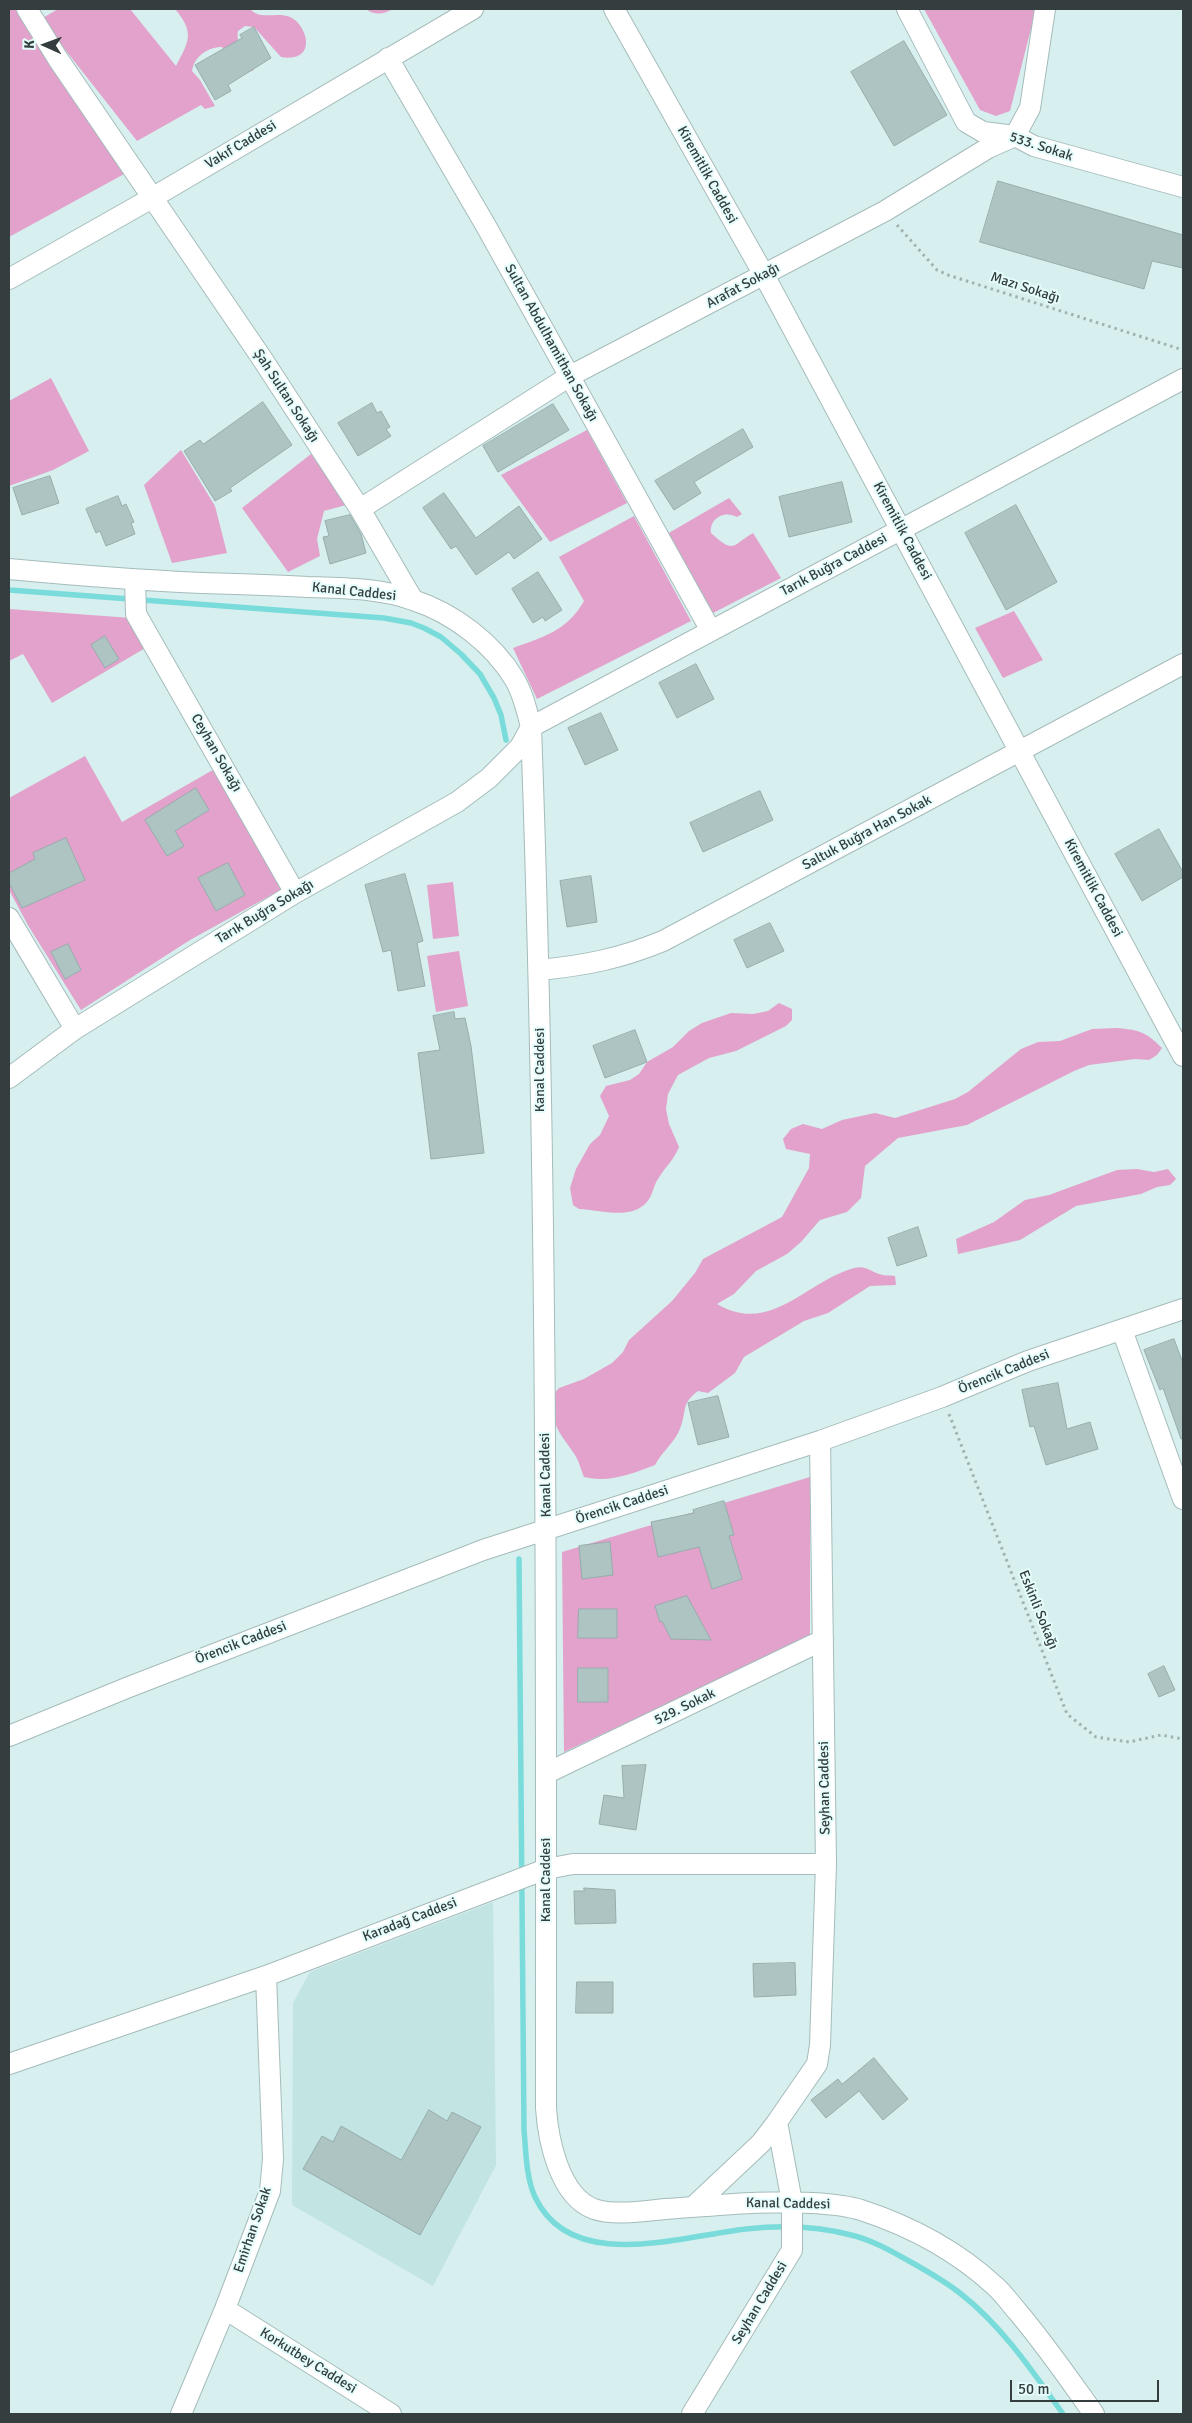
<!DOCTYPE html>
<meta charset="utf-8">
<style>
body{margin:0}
#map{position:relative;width:1192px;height:2423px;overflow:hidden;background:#d7efee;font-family:Signika,sans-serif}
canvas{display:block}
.frame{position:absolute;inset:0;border:10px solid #343e3e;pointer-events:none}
.north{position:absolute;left:20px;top:20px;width:50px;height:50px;-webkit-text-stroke:4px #e4fcfb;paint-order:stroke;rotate:272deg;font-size:14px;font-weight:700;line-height:20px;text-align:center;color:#343e3e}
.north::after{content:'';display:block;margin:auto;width:18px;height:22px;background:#343e3e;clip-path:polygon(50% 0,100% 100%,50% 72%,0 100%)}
.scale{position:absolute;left:1010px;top:2380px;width:149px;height:22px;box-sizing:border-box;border:2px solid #343e3e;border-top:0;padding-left:6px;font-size:15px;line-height:18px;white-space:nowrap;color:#343e3e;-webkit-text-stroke:4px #e4fcfb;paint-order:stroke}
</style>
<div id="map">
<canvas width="1192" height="2423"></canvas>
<div class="frame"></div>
<div class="north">K</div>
<div class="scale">50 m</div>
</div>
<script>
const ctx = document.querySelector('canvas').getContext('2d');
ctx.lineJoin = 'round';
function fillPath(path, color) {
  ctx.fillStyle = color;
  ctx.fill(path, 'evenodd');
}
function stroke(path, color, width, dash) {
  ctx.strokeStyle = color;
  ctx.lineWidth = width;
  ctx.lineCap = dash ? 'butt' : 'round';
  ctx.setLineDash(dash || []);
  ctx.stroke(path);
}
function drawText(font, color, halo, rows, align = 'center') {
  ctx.font = font + ' Signika,sans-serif';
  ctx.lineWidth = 4;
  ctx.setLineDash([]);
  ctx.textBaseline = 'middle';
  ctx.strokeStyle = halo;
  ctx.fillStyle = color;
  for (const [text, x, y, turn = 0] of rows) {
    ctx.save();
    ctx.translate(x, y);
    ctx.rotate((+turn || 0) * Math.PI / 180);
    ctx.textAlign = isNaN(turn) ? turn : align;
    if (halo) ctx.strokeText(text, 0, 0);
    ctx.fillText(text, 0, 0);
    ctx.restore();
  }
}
fillPath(new Path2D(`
 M493 1902 496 2165 433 2286 292 2205 293 2003 310 1972Z`), '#c2e4e3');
fillPath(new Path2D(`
 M9 9H15L126 173 9 237Z
 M58 9H130L176 66C189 41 195 33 175 9H250C261 21 276 11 290 17 307 24 319 63 281 57L254 27 245 26 238 31C235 45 248 55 254 70L247 73 236 67 222 47C207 47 194 57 192 71L200 80 215 106 205 109 201 105 137 141 41 19Z
 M366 9H393C385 14 374 16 366 9Z
 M924 9H1036L1010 111 996 116 980 110Z
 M51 378 89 451 53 470 9 486V401Z
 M587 430 627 503 550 542 501 475Z
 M181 450 215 506 227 553 172 563 144 485Z
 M311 454 346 505 324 511 317 539 320 556 288 572 242 508Z
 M729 498 742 514 737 517C725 510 709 518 711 533 735 555 732 545 753 533L781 578 713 613 667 534Z
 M634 516 691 621 537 699 513 648C543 637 567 631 584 601L559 557Z
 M9 609 131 618 147 647 52 703 23 654 9 661Z
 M1014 611 1043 660 1003 678 975 628Z
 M85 756 122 822 218 767 284 888 190 940 81 1010 29 927 9 890V798Z
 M453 882 459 936 433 939 427 885Z
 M459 951 468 1006 436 1012 427 956Z
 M779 1003 792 1009V1020L786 1026 736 1051 709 1058 678 1075 668 1094 666 1109 669 1124 679 1147C674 1160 665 1167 658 1179 653 1186 653 1196 646 1203 630 1220 600 1210 579 1209L573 1205 570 1188 576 1169 590 1144 600 1135 609 1116 600 1096 606 1086 630 1080 639 1074 647 1062 673 1047 689 1031 702 1023 731 1013 753 1014 768 1011Z
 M1116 1028C1139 1030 1145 1031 1162 1048L1157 1055 1149 1060 1135 1059 1089 1065 1074 1071 967 1125 898 1138 865 1166 861 1198 847 1212 820 1220 801 1242 787 1254 756 1271 734 1294 717 1304C771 1336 806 1281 854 1268 865 1265 870 1271 879 1274 884 1276 890 1275 895 1276L896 1285 870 1286 828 1313 804 1321 744 1357 735 1373 708 1393 698 1391C681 1404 687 1409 681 1426 676 1442 662 1451 655 1465 632 1474 609 1483 584 1477 581 1470 579 1461 575 1455 558 1430 554 1429 550 1398L559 1388 584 1379 612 1363 623 1352 629 1340 672 1301 695 1273 703 1259 782 1217 809 1168 810 1154 786 1149 783 1139 791 1129 803 1124 822 1129 842 1120 875 1113 895 1118 955 1099 968 1092 1021 1049 1038 1042 1060 1041 1092 1029Z
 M1137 1169 1154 1172 1168 1169 1176 1179 1170 1185 1157 1187 1141 1194 1076 1206 1020 1240 958 1254 956 1239 994 1222 1025 1200 1049 1195 1117 1170Z
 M810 1477V1637L564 1752 562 1552Z`), '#e2a2cb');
stroke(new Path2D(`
 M9 590 384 618 411 623 424 628 441 637 461 654 480 674 494 698 501 715 506 740
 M519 1559 524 2130C526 2152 526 2177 535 2197 571 2274 682 2236 746 2229 781 2225 817 2226 851 2235 872 2240 891 2251 909 2261 927 2271 945 2281 961 2294 1002 2326 1033 2372 1063 2414`), '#79dcdb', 5.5);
const building = new Path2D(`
 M254 27 271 58 228 85 231 91 215 100 195 65 242 38 240 35Z
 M904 41 947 115 894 146 851 72Z
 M998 181 1183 235V268L1152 261 1144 289 980 242Z
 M263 402 292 445 230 488 232 491 215 501 184 451 200 440 203 444Z
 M372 403 377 413 381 411 390 427 386 429 391 436 358 456 338 423Z
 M553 404 569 430 498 472 483 446Z
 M743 429 753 447 694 482 701 493 674 510 655 481Z
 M50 476 59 503 22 515 13 488Z
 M842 482 852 522 789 537 779 497Z
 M444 493 476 538 519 506 542 539 514 559 509 552 476 575 456 546 451 549 423 508Z
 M118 496 122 506 126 504 134 522 131 523 135 534 106 546 100 531 96 533 86 509Z
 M1016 505 1057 582 1006 610 965 533Z
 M350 515 361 534 366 553 330 564 323 537 329 536 325 521Z
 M538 572 562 610 545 621 543 617 533 623 512 589Z
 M105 636 119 659 105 668 91 645Z
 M696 664 714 699 677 718 659 683Z
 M601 713 618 750 585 765 568 728Z
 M196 788 209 810 175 831 184 846 167 856 145 820Z
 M760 791 773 820 703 852 690 823Z
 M1159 829 1183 872V877L1142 901 1115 854Z
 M66 838 85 880 22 908 9 883V873L35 859 33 853Z
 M228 863 245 895 216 911 198 878Z
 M405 874 423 941 417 943 425 986 398 991 391 950 383 952 365 885Z
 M591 876 597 922 567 927 560 881Z
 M770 923 784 951 747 968 734 940Z
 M68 944 81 970 65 979 51 952Z
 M454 1012 455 1019 465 1018 471 1046 484 1153 431 1159 418 1053 440 1050 433 1016Z
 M635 1030 647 1062 605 1078 593 1046Z
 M918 1227 927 1256 897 1266 888 1238Z
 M1174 1339 1183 1363V1439H1181L1163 1388 1160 1390 1144 1350Z
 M1058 1383 1067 1429 1090 1422 1098 1449 1046 1465 1034 1426 1030 1427 1022 1390Z
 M718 1396 729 1437 698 1445 688 1403Z
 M724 1501 734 1535 729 1536 742 1579 712 1589 699 1547 658 1557 651 1522 694 1513 693 1510Z
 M610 1542 613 1575 582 1579 579 1546Z
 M687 1596 711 1640 671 1639 662 1621 660 1622 655 1606Z
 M579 1609H617V1638H578Z
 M1164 1666 1175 1690 1159 1697 1148 1674Z
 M578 1668H608V1702H578Z
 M646 1765 636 1830 599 1824 604 1795 624 1798 622 1766Z
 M584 1888 615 1890 616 1923 575 1924 574 1891H584Z
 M795 1963 796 1995 754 1997 753 1964Z
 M577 1982H613V2013H576Z
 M874 2058 908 2099 883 2120 859 2091 826 2118 811 2100 838 2079 842 2084Z
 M429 2110 447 2121 452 2112 481 2127 420 2235 303 2169 322 2136 333 2142 341 2126 401 2160Z`);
fillPath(building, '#adc4c3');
stroke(building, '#96adac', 1);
const minor = new Path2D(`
 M27 9 58 59 261 357 360 509 413 600
 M614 9 764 275 1183 1056
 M907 9 966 122 983 132 1015 136 1034 146 1052 151 1183 187
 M388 58 486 226 710 629
 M9 279 152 198 473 9
 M360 509 570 376 885 211 988 148 1015 136 1030 108 1045 9
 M9 569C73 575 137 580 202 583 237 584 272 585 308 587 342 588 380 588 413 600 453 613 493 643 515 680 523 694 527 711 531 727 548 1187 546 1647 546 2108 548 2139 559 2196 594 2209 614 2216 644 2211 665 2209 714 2206 763 2200 812 2203 828 2204 845 2205 861 2210 910 2226 957 2251 995 2286 1003 2293 1010 2303 1017 2311 1045 2344 1069 2379 1094 2414
 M135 580 136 614 295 893
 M9 918 75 1029
 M540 970C587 965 619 959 663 941L1183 664
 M9 1078 75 1029 295 893 457 802 489 778 520 747 531 727 1183 379
 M1122 1330 1183 1499
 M9 1736 129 1687 483 1550 820 1441 942 1397 1028 1361 1183 1309
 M547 1773 823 1640
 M9 2064 266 1976 546 1869 573 1864H826
 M693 2207 761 2143 777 2122 817 2064 820 2045 826 1864 820 1441
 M225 2309 391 2414
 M181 2414 225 2309 270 2191 273 2159 266 1976
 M692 2414 792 2250V2202L777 2122`);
stroke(minor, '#a5bcbb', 22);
stroke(new Path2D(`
 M897 225 937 270 948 275 1183 350
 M949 1414 1067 1714 1096 1737 1129 1742 1161 1735 1183 1739`), '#9fb2b1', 3, [2.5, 4]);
stroke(minor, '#fff', 20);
drawText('14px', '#343e3e', '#e4fcfb', [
 ["Vakıf Caddesi",241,145,-31],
 ["533. Sokak",1041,147,18],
 ["Kiremitlik Caddesi",707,175,61],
 ["Arafat Sokağı",743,286,-28],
 ["Mazı Sokağı",1025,288,18],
 ["Sultan Abdulhamithan Sokağı",551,343,61],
 ["Şah Sultan Sokağı",286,396,57],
 ["Kiremitlik Caddesi",902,531,62],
 ["Tarık Buğra Caddesi",834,565,-28],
 ["Kanal Caddesi",354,592,6],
 ["Ceyhan Sokağı",216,753,60],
 ["Saltuk Buğra Han Sokak",867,833,-28],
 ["Kiremitlik Caddesi",1093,888,62],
 ["Tarık Buğra Sokağı",265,912,-31],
 ["Kanal Caddesi",540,1070,-90],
 ["Örencik Caddesi",1004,1372,-22],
 ["Kanal Caddesi",546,1475,-91],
 ["Örencik Caddesi",622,1505,-18],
 ["Eskinli Sokağı",1038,1610,68],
 ["Örencik Caddesi",241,1643,-21],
 ["529. Sokak",685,1707,-26],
 ["Seyhan Caddesi",825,1788,-91],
 ["Kanal Caddesi",546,1880,-90],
 ["Karadağ Caddesi",410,1920,-21],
 ["Kanal Caddesi",788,2204,1],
 ["Emirhan Sokak",253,2230,-71],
 ["Seyhan Caddesi",760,2303,-59],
 ["Korkutbey Caddesi",308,2361,32]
]);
</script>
